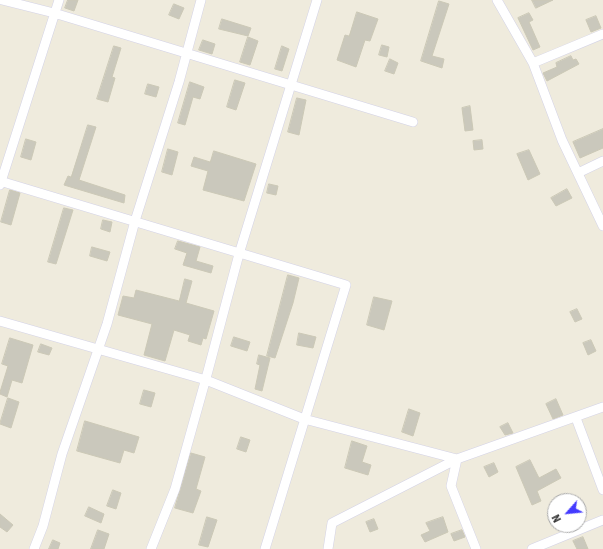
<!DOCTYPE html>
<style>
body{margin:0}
#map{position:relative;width:603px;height:549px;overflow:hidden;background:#efebdd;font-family:"Source Sans 3",sans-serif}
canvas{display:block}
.north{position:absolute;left:547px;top:493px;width:40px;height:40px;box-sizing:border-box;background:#fff;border:1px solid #ababab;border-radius:50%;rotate:243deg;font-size:11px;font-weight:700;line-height:16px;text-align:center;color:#2c2c2c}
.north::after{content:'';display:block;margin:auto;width:14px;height:18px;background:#433aff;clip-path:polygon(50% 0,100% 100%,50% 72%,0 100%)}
</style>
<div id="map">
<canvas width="603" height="549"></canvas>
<div class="north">N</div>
</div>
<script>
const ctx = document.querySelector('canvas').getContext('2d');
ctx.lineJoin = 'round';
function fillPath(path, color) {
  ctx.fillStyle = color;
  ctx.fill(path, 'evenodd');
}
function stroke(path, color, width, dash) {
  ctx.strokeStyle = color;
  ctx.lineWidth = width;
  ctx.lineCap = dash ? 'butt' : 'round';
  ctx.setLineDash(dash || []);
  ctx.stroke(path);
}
const building = new Path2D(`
 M68 0H78L74 11 65 8Z
 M532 0H553L536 8Z
 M439 1 449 4 432 56 444 59 442 68 421 61Z
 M174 4 184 8 179 19 169 15Z
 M357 12 378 19 370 41 365 40 356 67 337 60 345 35 349 36Z
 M529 13 533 20 529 22 540 47 533 50 518 18Z
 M596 16 601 28 591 32 586 20Z
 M222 19 251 28 248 36 219 29Z
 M248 37 258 41 250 65 240 62Z
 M203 40 215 44 212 54 199 50Z
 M382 45 389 47 387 57 379 55Z
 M114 46 121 48 112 77 115 78 108 102 97 99Z
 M282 46 289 49 282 71 275 69Z
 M571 56 573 60 576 59 579 64 547 81 543 73 557 67 556 63Z
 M390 59 398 63 394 74 385 71Z
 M235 80 245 83 236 110 227 107Z
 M190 82 204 87 200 99 193 97 185 125 178 123Z
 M148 84 159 87 156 97 145 94Z
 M297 98 306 100 299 135 288 132Z
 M470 106 473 130 465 131 462 108Z
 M88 125 96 127 79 180 125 195 124 203 64 185 68 176 71 177Z
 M603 129V148L580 158 573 142Z
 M26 139 36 142 31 160 21 157Z
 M482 140 483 149 474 150 473 141Z
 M168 149 178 152 172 175 162 172Z
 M529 150 540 174 528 180 517 154Z
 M214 151 256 164 244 201 203 190 208 171 191 166 194 157 210 162Z
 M269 184 278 186 276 195 267 193Z
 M567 189 572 198 556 206 551 198Z
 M10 190 20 193 11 225 1 222Z
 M64 208 73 210 56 264 48 262Z
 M103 220 112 222 110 232 101 229Z
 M178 241 200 247 196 261 213 266 211 273 183 265 187 253 175 249Z
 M92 247 110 252 107 261 90 256Z
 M288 275 299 278 293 303 275 358 267 356Z
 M185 279 192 281 186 303 214 311 206 339 203 338 201 345 188 341 190 335 174 330 165 361 144 355 152 324 118 315 123 296 134 298 136 290 179 301Z
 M374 297 392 301 384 330 367 325Z
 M577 309 582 319 575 322 570 312Z
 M299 333 316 337 313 348 297 345Z
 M234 337 250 342 247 351 231 346Z
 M10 338 33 345 22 383 12 380 7 397 0 394V392L8 366 2 364Z
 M591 340 596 351 588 355 583 343Z
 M41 344 52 348 49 355 38 352Z
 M259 355 270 358 262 391 255 389 260 365 257 364Z
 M144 390 155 393 151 407 140 404Z
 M8 398 19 402 11 428 0 424Z
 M556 399 563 415 553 419 546 404Z
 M409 409 420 413 413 436 402 432Z
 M85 421 139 437 134 453 124 450 120 463 77 451Z
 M508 423 513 433 505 435 500 427Z
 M241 437 250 440 246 452 237 449Z
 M352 441 367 446 362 462 371 465 368 475 345 468Z
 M191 453 205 457 196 489 201 491 193 513 175 508Z
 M530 460 539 478 556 469 561 478 537 491 541 501 532 505 516 467Z
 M494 463 498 472 489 477 484 467Z
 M113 490 121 493 116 509 107 506Z
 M89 507 104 514 101 523 85 516Z
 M0 514 13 525 7 532 0 527Z
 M207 517 217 520 208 547 199 545Z
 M443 517 448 532 425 542 421 535 430 531 426 523Z
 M374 519 378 529 370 532 366 522Z
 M98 530 109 534 104 549H91Z
 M462 530 465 537 454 541 451 534Z
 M583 537 588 549H577L573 541Z
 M53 540 60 543 58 549H49Z`);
fillPath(building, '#cac8bc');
stroke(building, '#cbc8b6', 1);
const minor = new Path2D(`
 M2 0 54 13 413 122
 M497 0 533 63 562 140 603 226
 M533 63 603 34
 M578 173 603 161
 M0 181 346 285 265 549
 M0 185 59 0
 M0 321 206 380 304 419 457 459 451 486 476 549
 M576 418 603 490
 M34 549 43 526 62 454 107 324 135 221 179 82 201 0
 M151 549 175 489 208 371 239 254 317 0
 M328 549 332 523 457 459 603 407
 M532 549 603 520`);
stroke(minor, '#d3d2e6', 10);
stroke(minor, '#fff', 9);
</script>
